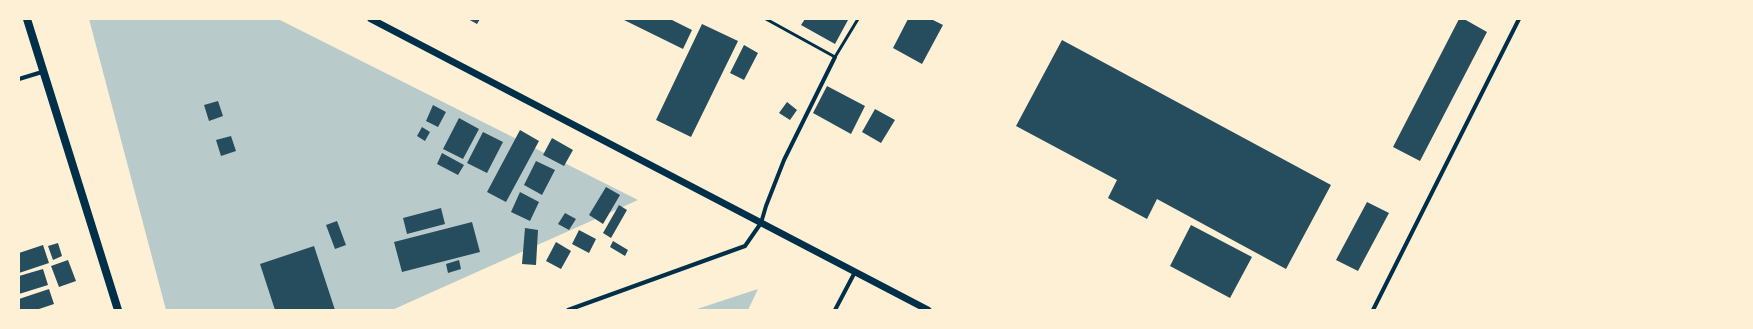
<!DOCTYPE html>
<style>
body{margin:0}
#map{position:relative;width:1753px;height:329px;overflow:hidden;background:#fdf0d5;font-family:"Roboto Condensed",sans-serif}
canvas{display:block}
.frame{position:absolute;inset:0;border:20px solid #fdf0d5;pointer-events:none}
</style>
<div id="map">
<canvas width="1753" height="329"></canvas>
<div class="frame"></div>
</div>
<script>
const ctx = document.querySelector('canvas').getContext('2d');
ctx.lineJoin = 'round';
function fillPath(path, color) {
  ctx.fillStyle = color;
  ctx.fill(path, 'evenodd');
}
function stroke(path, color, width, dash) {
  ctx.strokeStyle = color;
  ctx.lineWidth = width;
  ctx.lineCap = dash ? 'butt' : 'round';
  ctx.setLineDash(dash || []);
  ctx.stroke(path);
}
fillPath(new Path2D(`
 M89 19H278L638 200 392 310H166Z
 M758 289 748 310H694Z`), '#b9caca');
fillPath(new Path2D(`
 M468 19H480L477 24Z
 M622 19H670L692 30 683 49Z
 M805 19H847L848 20 835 44 801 25Z
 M908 19H931L943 25 922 64 893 48Z
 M1459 19H1464L1487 32 1420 161 1393 147Z
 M702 24 738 41 691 137 656 120Z
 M1062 40 1331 185 1286 269 1157 199 1147 219 1108 198 1117 180 1016 126Z
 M744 45 758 53 744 80 730 73Z
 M827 86 865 106 851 134 813 113Z
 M218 101 223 116 209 121 204 105Z
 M787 102 797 110 790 120 779 113Z
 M433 105 446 112 438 127 426 121Z
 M875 109 895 120 881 143 862 132Z
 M459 118 479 129 463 159 443 149Z
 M422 127 430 132 425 141 417 136Z
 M520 130 539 141 506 202 487 192Z
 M483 132 503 142 487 173 467 163Z
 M231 136 236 151 221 156 216 140Z
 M552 138 573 150 564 166 543 155Z
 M442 153 464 165 458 175 437 164Z
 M536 161 555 170 542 195 524 185Z
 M606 187 620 195 603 224 589 215Z
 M520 192 539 202 530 221 511 212Z
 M1367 202 1389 213 1358 271 1336 260Z
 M619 205 627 210 611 238 603 233Z
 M441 208 445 224 407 234 403 218Z
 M565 213 576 219 569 230 558 224Z
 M337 221 346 245 335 249 326 225Z
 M472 222 480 252 402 272 394 242Z
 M1191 225 1252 257 1230 298 1170 266Z
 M525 228 538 230 536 265 522 264Z
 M579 230 596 239 589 253 572 244Z
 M613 241 628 250 625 256 610 247Z
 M556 242 571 251 561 269 546 261Z
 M58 243 62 256 53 260 48 246Z
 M43 245 49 263 19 273V253Z
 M314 246 335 310H275L260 264Z
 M68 260 76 281 59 287 51 266Z
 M459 260 461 269 448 273 446 264Z
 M43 269 48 285 19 294V276Z
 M49 289 54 304 36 310H19V299Z`), '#264d5e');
stroke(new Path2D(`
 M766 19 835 57 858 19`), '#003049', 3);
stroke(new Path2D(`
 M19 79 42 72
 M568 310 745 246 761 223 766 206 784 160 835 57
 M835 310 855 272
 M1373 310 1519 19`), '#003049', 4);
stroke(new Path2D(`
 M371 19 928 310`), '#003049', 7);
stroke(new Path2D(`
 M27 19 118 310`), '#003049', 8);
</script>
